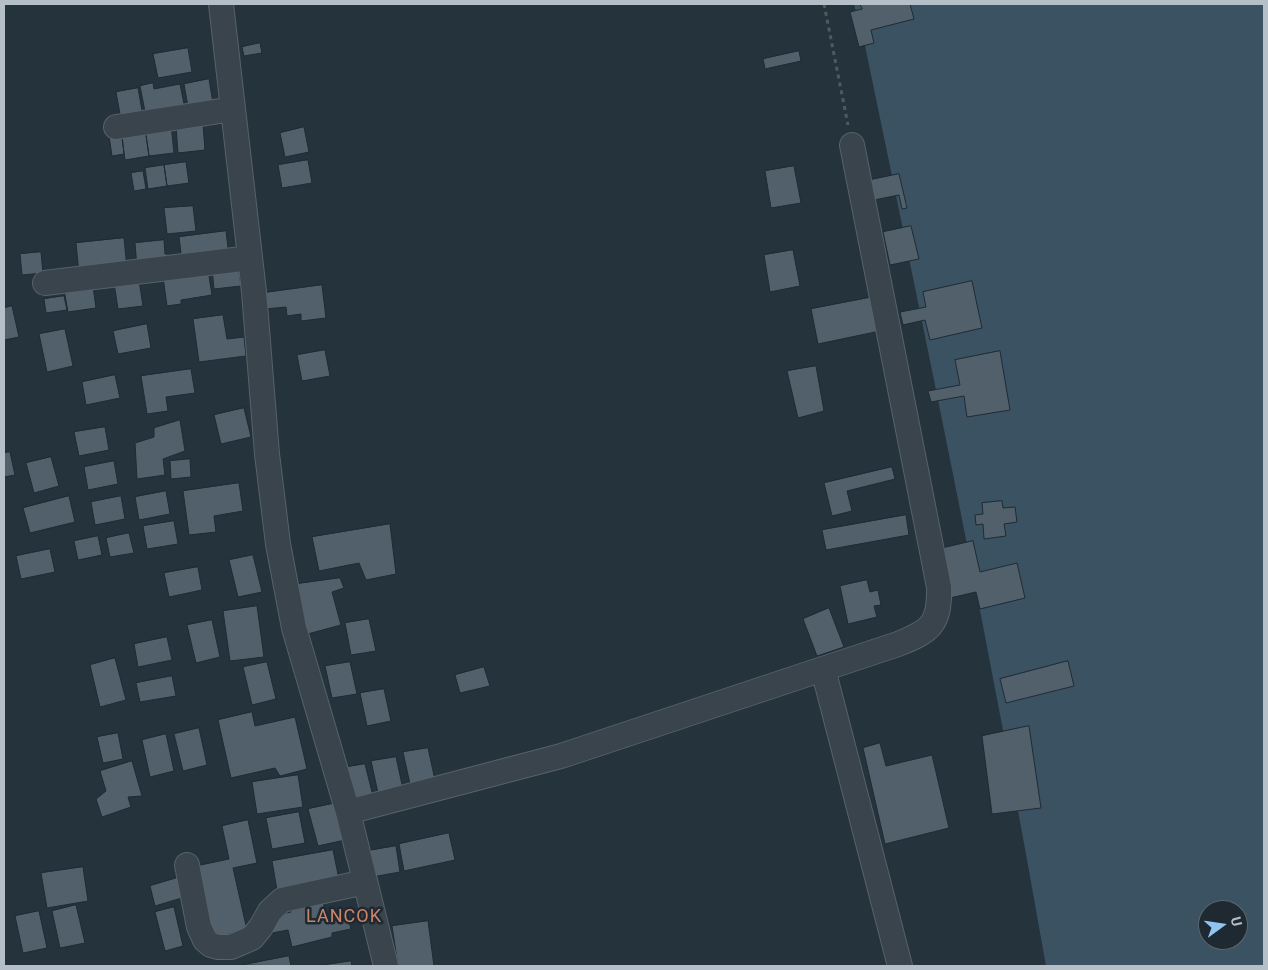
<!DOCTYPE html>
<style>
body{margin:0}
#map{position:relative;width:1268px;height:970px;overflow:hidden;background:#25333c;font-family:Roboto,sans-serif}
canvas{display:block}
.frame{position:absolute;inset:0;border:5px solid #b5bfc8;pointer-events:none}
.north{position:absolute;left:1198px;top:900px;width:50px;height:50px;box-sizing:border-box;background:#1e2932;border:1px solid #5a656e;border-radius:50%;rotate:76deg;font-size:14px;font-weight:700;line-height:20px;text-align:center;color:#b5bfc8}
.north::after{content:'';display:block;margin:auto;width:18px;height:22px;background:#91c5f1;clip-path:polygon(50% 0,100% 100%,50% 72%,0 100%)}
</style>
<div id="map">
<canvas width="1268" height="970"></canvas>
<div class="frame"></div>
<div class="north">U</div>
</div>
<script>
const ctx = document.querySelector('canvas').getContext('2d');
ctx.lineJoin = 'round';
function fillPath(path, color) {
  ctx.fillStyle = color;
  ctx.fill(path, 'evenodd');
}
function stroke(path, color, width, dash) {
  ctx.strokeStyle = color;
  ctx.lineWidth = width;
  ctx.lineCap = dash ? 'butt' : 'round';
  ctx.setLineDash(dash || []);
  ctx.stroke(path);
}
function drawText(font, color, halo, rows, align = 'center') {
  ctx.font = font + ' Roboto,sans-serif';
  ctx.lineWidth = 5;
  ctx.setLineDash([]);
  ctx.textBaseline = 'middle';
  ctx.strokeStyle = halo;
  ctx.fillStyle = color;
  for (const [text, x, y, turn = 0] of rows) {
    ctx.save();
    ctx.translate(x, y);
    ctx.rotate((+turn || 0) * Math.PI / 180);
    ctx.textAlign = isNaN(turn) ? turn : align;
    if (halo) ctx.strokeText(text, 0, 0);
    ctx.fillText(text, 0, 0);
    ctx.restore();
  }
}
fillPath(new Path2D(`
 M854 4H1264V966H1046C992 656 928 349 864 41ZM1208 910H1238V940H1208Z`), '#3a5262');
const building = new Path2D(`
 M860 4H910L914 19 871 30 874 43 859 47 850 12 862 9Z
 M260 43 262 53 244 56 242 47Z
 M188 48 192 72 158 78 153 54Z
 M799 51 801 61 765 69 763 59Z
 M209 79 213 103 188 107 184 84Z
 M153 83 154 89 180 84 185 109 146 117 140 86Z
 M138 88 143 116 121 120 116 92Z
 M171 124 174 153 149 156 145 128Z
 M203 124 205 150 178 153 176 126Z
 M304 127 309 152 285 157 280 133Z
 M145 128 149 156 125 160 121 131Z
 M122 135 124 154 112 156 109 136Z
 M308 160 312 183 282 188 278 165Z
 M186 162 189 183 167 186 164 165Z
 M164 165 167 186 148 189 145 168Z
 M794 166 801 203 771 208 765 171Z
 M143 171 146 189 134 191 131 173Z
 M899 174 907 208 902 209 899 195 874 200 870 180Z
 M193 206 196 231 167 234 164 208Z
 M911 226 919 259 890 265 883 232Z
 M226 231 229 256 182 262 179 237Z
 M124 238 127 268 79 274 76 243Z
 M164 240 165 254H168L169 265 137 268 135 243Z
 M793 250 800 286 770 292 764 255Z
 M41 252 43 273 22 275 20 254Z
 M238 265 241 286 214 289 212 268Z
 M208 270 212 295 181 300V304L167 306 163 277Z
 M92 279 96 308 68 312 63 284Z
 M139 280 143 306 118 309 114 283Z
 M972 281 982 328 930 340 925 320 903 325 900 312 926 307 923 292Z
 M322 285 326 318 301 321V314L287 316 286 307 265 309 263 293Z
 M64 296 67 310 46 313 44 299Z
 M873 297 880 331 818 344 811 309Z
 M12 306 19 337 4 340V308Z
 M223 315 227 339 244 337 246 356 199 362 193 319Z
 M147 324 151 348 118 354 113 331Z
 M65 329 73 366 47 372 39 334Z
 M325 350 330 376 302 381 297 355Z
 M1000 351 1010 410 967 417 964 396 931 402 928 391 960 385 955 360Z
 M816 366 824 411 798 418 787 371Z
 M191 369 195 393 166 397 168 411 147 414 141 376Z
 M115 375 120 398 86 405 82 382Z
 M244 408 251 437 221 444 214 415Z
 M180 420 185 451 163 459 165 475 137 479 135 443 154 437V428Z
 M105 427 109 450 79 456 74 432Z
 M10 452 15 475 4 477V453Z
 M51 457 59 486 34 493 26 463Z
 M190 459 191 477 171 479 170 461Z
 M114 461 118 484 88 490 84 467Z
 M892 467 895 479 847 491 852 511 832 516 824 483Z
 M239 483 243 511 214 516 216 532 189 535 183 491Z
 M166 491 170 514 139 520 135 497Z
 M69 496 75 522 30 533 23 508Z
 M121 496 125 519 95 525 91 502Z
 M1002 501 1003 508 1015 507 1017 522 1004 524 1006 536 984 539 983 524 976 525 975 515 983 514 982 503Z
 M906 515 909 535 826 550 822 530Z
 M174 521 178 544 147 549 143 526Z
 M390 524 396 574 366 580 359 563 319 571 312 537Z
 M129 533 134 553 110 557 106 538Z
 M98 536 102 555 78 560 74 541Z
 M973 541 980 572 1017 563 1025 598 980 609 976 592 950 598 939 549Z
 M50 549 55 572 21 579 16 556Z
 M253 555 262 592 238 597 229 560Z
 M198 567 202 590 169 597 164 573Z
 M340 578 344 588 332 592 341 625 300 636 289 585Z
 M867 580 870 592 878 590 881 605 874 606 877 617 848 624 840 586Z
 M257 606 264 657 230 661 223 611Z
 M829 608 844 647 817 656 803 619Z
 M369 619 376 651 351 655 345 623Z
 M212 620 220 657 196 663 187 625Z
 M167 637 172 660 138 667 134 644Z
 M115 658 126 700 100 707 90 665Z
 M1068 661 1074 686 1006 703 1000 679Z
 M267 662 276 699 252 705 243 667Z
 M350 662 357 694 332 698 325 666Z
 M484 667 490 686 460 693 455 675Z
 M172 676 176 696 140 702 136 683Z
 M384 689 391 721 367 726 360 693Z
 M252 712 255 726 295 717 307 769 280 776 275 768 231 778 218 720Z
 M1029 726 1041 808 992 814 982 736Z
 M199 728 207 765 183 771 174 734Z
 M118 733 123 759 103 763 97 737Z
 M166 734 174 771 150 777 142 740Z
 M880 743 886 766 932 755 949 828 885 844 863 748Z
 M428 748 435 780 410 784 403 752Z
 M396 757 403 789 378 793 371 761Z
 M132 761 142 796 128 797 131 807 102 817 96 799 106 791 100 771Z
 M365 764 373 796 348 800 341 768Z
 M298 775 303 807 257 814 252 782Z
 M336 803 345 840 318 846 308 809Z
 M299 812 305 843 272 849 266 818Z
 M248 820 257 863 233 868 247 930 207 939 191 867 229 859 222 826Z
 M449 833 455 860 404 871 399 844Z
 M396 846 400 872 372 877 367 851Z
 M333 850 340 884 278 896 272 861Z
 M83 867 88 901 47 908 41 873Z
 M180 877 185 897 155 906 150 886Z
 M323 902 326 915 346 910 351 929 332 933V937L292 947 288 930 272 933 268 917 291 912 290 905Z
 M76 905 85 943 60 948 52 911Z
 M174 907 183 946 165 951 155 912Z
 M39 911 47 948 23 953 15 916Z
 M428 921 434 966H398L392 926Z
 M289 956 291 966 242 965Z
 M351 961 352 966H317Z`);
fillPath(building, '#51606a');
stroke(building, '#202b34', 1);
const minor = new Path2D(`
 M221 4 254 292 267 454 278 544 294 628 348 812 386 966
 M116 127 233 109
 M45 283 250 258
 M823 669 900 966
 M348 812 561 756 898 644C931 631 940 624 939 587L852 145
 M187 865 199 927 205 940 211 945 218 947H231L252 938 261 927 270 911 282 900 365 882`);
stroke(minor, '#57626b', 26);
stroke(new Path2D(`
 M824 4 848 125`), '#495d5d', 3, [4, 4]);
stroke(minor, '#39444d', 24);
ctx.letterSpacing = '1px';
drawText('18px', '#ce856a', '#1e2932', [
 ["LANCOK",344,917]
]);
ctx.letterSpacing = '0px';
</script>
